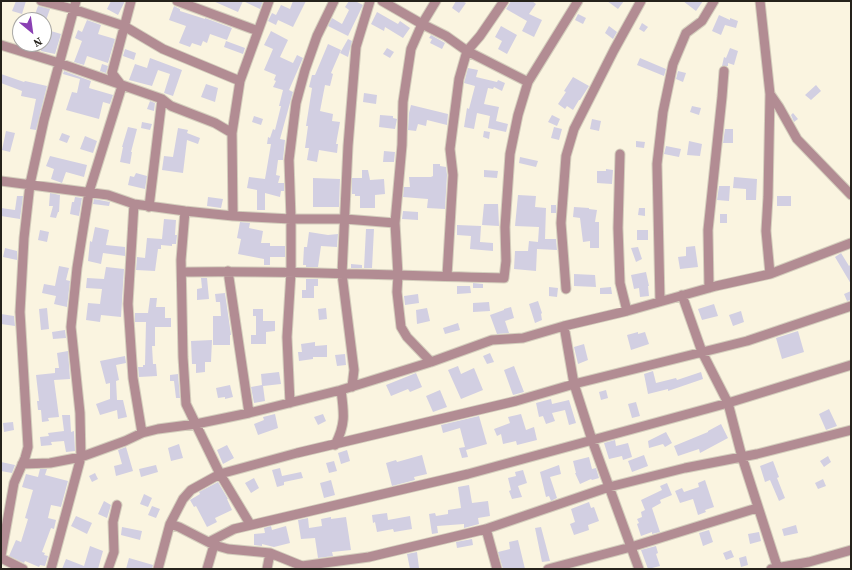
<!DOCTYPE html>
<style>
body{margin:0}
#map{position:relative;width:852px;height:570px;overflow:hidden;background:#faf4e0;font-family:"Source Serif 4",serif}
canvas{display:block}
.frame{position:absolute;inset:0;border:2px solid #25221b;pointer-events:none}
.north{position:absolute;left:12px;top:12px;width:40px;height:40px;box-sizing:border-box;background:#fff;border:1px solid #a8a7a4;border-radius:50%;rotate:151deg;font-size:11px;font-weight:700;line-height:16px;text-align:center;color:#25221b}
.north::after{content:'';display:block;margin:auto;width:14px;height:18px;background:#8a40b3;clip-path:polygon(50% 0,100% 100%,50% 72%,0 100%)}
</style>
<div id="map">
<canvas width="852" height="570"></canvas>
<div class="frame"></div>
<div class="north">N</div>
</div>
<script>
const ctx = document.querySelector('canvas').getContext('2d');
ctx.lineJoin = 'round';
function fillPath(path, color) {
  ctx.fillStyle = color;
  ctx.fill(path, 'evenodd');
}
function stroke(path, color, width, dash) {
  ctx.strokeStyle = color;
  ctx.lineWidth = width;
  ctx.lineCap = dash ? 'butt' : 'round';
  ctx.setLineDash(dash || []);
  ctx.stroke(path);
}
fillPath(new Path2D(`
 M16 1H26L22 14 12 11Z
 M111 1H125L118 15 107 9Z
 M213 1H243L238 12Z
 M243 1H263L260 9Z
 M293 1H306L293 27 278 20 276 25 268 21 272 13 276 15 281 5 290 9Z
 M349 1H355L363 5 348 36 328 26 332 18 342 24 349 10 345 7Z
 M456 1H462L466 3 459 13 452 8Z
 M511 1H532L536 4 529 14 542 20 534 37 522 31 527 21 506 9Z
 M607 1H624L618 9Z
 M683 1H703L696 11Z
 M38 6 50 9 46 20H33Z
 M174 6 180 9V11L205 19V18L232 28 227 40 210 34 207 43 203 41 201 46 192 43 190 47 179 43 186 26 169 20Z
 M377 12 398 24 400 21 410 28 403 38 385 27 384 31 371 24Z
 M578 14 586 18 583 24 575 20Z
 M719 15 730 20V18L738 21 736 28 725 25 721 35 712 31Z
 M87 20 101 25 98 34 115 39 108 63 87 56 84 65 74 62 82 41 75 38 78 30 82 32Z
 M642 23 648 27 644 32 639 29Z
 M501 26 517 35 507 54 498 49 502 41 495 37Z
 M609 26 617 32 613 39 605 33Z
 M44 29 61 34 55 54 41 51 42 44H44Z
 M271 31 288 40 280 57 293 63 297 55 303 58 289 90 293 92 280 139 285 140 283 160H278L276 175 280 176 278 183H284V191H281L280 197 265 193V210H257V190L247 188 249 177 265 179 271 144H267L268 137 270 138 273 129 275 130 281 106H279L283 90 273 87 276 81 274 80 276 75 264 70 273 49 264 45Z
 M431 35 445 43 442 49 430 43 432 39 429 38Z
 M348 39 352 41 348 57 340 53Z
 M226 41 245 48 243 54 224 47Z
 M328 44 341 50 331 73 333 74 330 86 325 85 320 111 333 114 332 121 340 122 336 144H338L337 153 319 150 317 162 307 160 309 148H305L308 126H306L312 88 309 87 312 75H315Z
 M387 48 394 52 390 58 383 54Z
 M730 48 738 51 734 65 728 63V66H722L724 57 726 58Z
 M125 49 136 53 134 60 123 56Z
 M150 58 182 70 173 96 164 93 170 74 158 70 152 86 129 80 135 64 147 68Z
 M640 58 666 69 664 76 637 65Z
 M102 64 108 66 106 73 100 71Z
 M468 68 478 70 476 77 497 82 498 80 505 83 502 91 494 87 493 89 488 88 484 104 499 107 496 121 508 124 506 132 488 128 490 116 477 113 474 129 464 127 467 108 469 109 475 86 464 83Z
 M64 71 91 81 89 88 113 95 110 104 103 102 99 119 66 110 72 92 77 93 80 79 63 74Z
 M678 71 686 73 683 82 676 79Z
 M1 74 24 82 25 81 47 86 36 130 30 129 36 99 21 96 22 91 1 83Z
 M573 77 589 86 580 100H579L573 110 567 106 565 109 558 104 566 92 564 91Z
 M206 84 218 88 215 102 201 97Z
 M816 85 821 91 811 100 805 95Z
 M364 93 377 95 376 104 363 102Z
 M150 101 155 103 154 111 147 109Z
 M411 105 448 114 447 125 427 120 426 126 418 124 416 131 408 130 409 113Z
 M692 106 701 108 699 115 690 112Z
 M793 113 798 119 794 122 791 115Z
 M380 115 393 116V118L397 119 395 129 379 127Z
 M552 115 560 119 557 126 548 122Z
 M254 116 263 119 261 125 252 122Z
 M592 119 601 121 599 131 590 129Z
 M142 122 152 124 150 130 141 128Z
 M128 127 137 129 131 152H132L130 164 120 162 123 147H122Z
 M554 127 562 129 559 140 551 138Z
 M178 128 188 130 187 133 200 138 198 144 187 140 183 173 162 170 164 156 173 157Z
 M725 129H733V143H723Z
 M6 131 15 133 10 152 2 150Z
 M484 131 490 132 489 139 483 137Z
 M62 133 70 136 67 143 59 140Z
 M85 136 97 141 93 153 80 149Z
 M636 141 645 142 644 148 636 147Z
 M689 141 702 144 700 156 687 155Z
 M666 146 681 149 679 157 664 154Z
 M384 151 395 152 394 162H383Z
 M50 156 87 165 84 177 66 172 62 183 51 179 54 169 46 166Z
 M520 157 538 161 536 167 519 163Z
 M433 164H440V166L446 167 447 175 445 209 427 208 428 199 403 197 404 187H410L409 177H431L433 176Z
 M606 169 613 170 612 184 597 183V171H606Z
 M362 170H368L370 180 384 179 385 194 375 195V208H360V196H355V194H352V178H362Z
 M484 170 498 171 497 178 484 177Z
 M136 173 147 176 145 189 128 185 130 176 134 177Z
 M734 177 757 179 756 200H746V189L733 188Z
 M313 178 340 179 339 207H313Z
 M719 186H730L729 201 717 200Z
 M50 193 60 195 59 212H58L56 218 50 217 53 206H49Z
 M518 195 536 196 535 207 546 208 545 239H556L557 250 537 249 536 271 514 269 515 251H528L529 241 538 242 539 227 515 226Z
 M17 196H23L20 219 1 216V208L15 210Z
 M777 196H791V206H777Z
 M75 197 82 198 79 216 70 214 72 202H74Z
 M208 197 223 199 221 208 207 206Z
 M94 199 110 202 109 206 93 204Z
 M484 204H498L499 226 482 225Z
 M551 205H556V213H551Z
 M574 207 589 208V209L597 210 595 222H599V248H590V241L583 242 580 218 573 217Z
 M639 208H645V216L638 215Z
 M403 211 418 212V220L402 219Z
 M720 214H727V223H720Z
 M164 219 176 220 175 235H177L176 244H172V246L161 245V249H158L155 271 136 270 137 257 145 258 147 238 162 239Z
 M240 222 250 223 249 228 263 231 261 243H270V246H285V257H270V265H264V259L238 254 241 239 237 238Z
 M457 225 481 226 480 242 493 243V251L470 249 471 236 457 235Z
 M95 227 109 230 106 245 125 247V256L103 253 101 264 88 261 90 241 92 242Z
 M366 229H374L372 268H364Z
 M40 230 49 232 47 242 38 240Z
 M637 230H648V240H637Z
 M309 232 328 235 338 234 337 247 321 246 318 267H306V265H303L304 247H307Z
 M695 246 698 267 680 269 678 257 686 256V247Z
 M638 247 642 259 636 262 631 248Z
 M5 248 17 251V260L3 257Z
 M841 253 849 266 851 264V284L835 257Z
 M351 264 362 265V268H351Z
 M59 266 69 268 66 280 70 281 67 307 54 304 56 296 42 293 44 284 55 286Z
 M106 267 124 269 121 317 101 315 100 322 86 320 88 303 100 304 102 289 86 288 87 278 104 279Z
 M646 272 649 286H648L649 296 640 297 639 288 634 289 631 275Z
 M574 274 595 275 596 287 574 286Z
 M201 278H207L209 299 197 300V289L202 288Z
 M306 279H318V286H314V298H302V290H306Z
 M473 283 483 284V288H473Z
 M457 286H470L471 293 457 294Z
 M549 287 558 288 557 297 549 296Z
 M611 287 612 294H600V288Z
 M851 291V300L847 301 844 294Z
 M225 293 231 335H230V345H213V316H221L220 302H216L215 294Z
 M418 294 419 303 405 305 404 296Z
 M150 298H157L156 307H165V318H171V327H155V346H152L153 364H156L157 376 139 377 138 367H143V365H145L146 322H135V313H148Z
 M538 301 542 313 541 314 542 320 535 323 529 304Z
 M489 302 490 311 473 312V303Z
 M714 304 718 316 702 320 698 309Z
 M511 307 514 318 505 321 509 333 497 334 490 315 504 310V309Z
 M47 308 49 329 41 330 39 309Z
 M326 308 327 319 319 320 318 309Z
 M427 308 430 321 417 324 416 310Z
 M253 309H263V321H275V331L266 332V344H251V335H256V316H253Z
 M741 311 744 322 733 326 729 315Z
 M1 314 14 316 15 326 1 324Z
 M458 323 460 330 445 334 443 328Z
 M65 330 66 338 53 339 52 332Z
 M798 331 804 352 782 359 776 338Z
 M638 332V334L645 332 649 344 631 350 627 335Z
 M212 340 211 362H205V372L196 373V364H192L191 341Z
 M315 342V346L327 345V357H313V359L299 361 298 352H302L301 344Z
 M584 344 588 360 578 364 574 347Z
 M68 351 70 379 54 380 59 417 48 418 49 421 42 422 41 410H38L37 401H39L36 375 55 373V368H59L57 353Z
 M490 353 494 362 487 364 483 356Z
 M345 354 346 365 337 366 335 355Z
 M125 356 126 363 116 365 119 380 116 381 117 400H123L127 417 118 419 117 410 100 415 96 404 110 399V383L106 384 100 361Z
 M458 366 461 374 474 368 483 390 461 399 448 370Z
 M514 366 524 392 513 395 504 370Z
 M653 371 656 383 676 378 677 380 701 372 703 379 668 391V389L648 394 644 374Z
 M279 372 281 384 263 386 265 401 254 403 251 387 262 385 261 374Z
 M416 373 422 387 410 392 408 389 391 396 386 385Z
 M178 374 180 398H176L174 381H170V375Z
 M230 385 233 397 225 399V397L218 398 216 388Z
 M440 390 447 407 433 412 426 396Z
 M606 390 608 398 601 400 599 392Z
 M551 399 552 404 569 400 576 423 569 425 565 410 552 413 555 421 546 424 543 416 539 417 536 403Z
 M636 402 640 416 632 418 628 404Z
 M829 409 837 426 826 430 819 414Z
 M275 414 278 428 258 435 254 424 264 420 263 417Z
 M323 414 326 421 318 425 314 417Z
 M521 414 526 430 534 427 537 440 517 445 516 441 503 444 501 434 497 436 494 429 510 423 508 417Z
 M62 415H70L71 432 74 431 75 451 66 452 64 441 51 442 52 445 41 446 40 437 49 436 48 433 64 431Z
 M479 416 487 444 466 450 468 457 462 458 459 448 465 447 460 428 443 433 441 425Z
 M13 422 14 430 4 432 3 423Z
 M721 424 728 438 700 453 699 449 678 456 674 446 708 432V431Z
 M666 432 672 443 665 447 663 444 649 448 648 441Z
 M615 440 616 446 628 443 632 457 623 460 622 456 609 459 604 443Z
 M179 444 183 458 171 461 168 448Z
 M227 445 234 458 223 464 217 450Z
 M126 447 133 471 116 476 114 466 122 464 118 450Z
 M347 450 350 461 341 464 338 453Z
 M422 455 427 474 414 477 415 480 392 486 386 463 396 460 397 462Z
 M644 455 648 466 632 472 628 461Z
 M828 456 831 462 824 467 820 461Z
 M589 457 592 469 596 468 599 478 592 480 591 479 580 484 575 473H576L573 461Z
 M334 461 337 471 329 473 326 463Z
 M773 461 779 477 777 478 785 498 779 501 770 480 765 482 760 466Z
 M1 462 15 465 12 473 1 471Z
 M156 465 158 472 141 477 139 469Z
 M559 465 561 474 550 477 557 498 551 501 549 496 546 497 540 472Z
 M280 468 282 476 301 472 303 478 284 482V485L277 487 272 470Z
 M40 469H47L45 475 68 481 61 507 51 505 48 518 56 520 54 529 51 528 42 552 45 553 44 555 48 556 45 566 40 565 39 567 25 561 24 563 9 556 16 540 21 542 28 519 25 518 33 490 22 487 26 474 38 477Z
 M523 470 527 483 518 486 522 497 512 499 509 491 511 490 508 478 516 476 515 472Z
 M95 473 98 479 92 482 89 476Z
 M254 478 259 488 251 493 245 483Z
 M823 479 826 486 818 489 815 483Z
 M331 480 335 495 324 498 320 483Z
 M705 480 714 507 705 510 706 512 698 515 693 499 680 503 675 491 682 488 684 492 699 487 698 483Z
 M218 482 228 499H227L232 510 215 518 217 522 207 527 196 506 194 507 190 500 200 494 199 492Z
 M667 483 672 495 660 500 661 503 652 508 660 532 652 534V532L641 536 637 524 639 523 637 519 642 517 641 512 645 510 641 500 662 490 660 486Z
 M469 485 472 503 488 501 490 516 478 518 479 524 464 528V524L437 526 438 533 432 534 429 514 435 513 436 516 448 514V510L461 508 458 487Z
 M144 494 152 498 148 507 140 504Z
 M104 501 111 505 107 518 98 514Z
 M589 502 591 508 594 507 599 521 588 525 589 530 574 535 570 524 575 522 571 509Z
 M152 506 160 509 156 518 148 515Z
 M387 513 388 520 410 516 412 529 394 532 393 529 377 532 375 522 373 523 372 515Z
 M76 516 92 523 87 534 71 526Z
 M331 517V519L346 517 351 550 332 552 333 556 318 558 315 538 301 539 298 520 308 518 309 528 322 526 321 519Z
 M796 525 798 533 784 536 782 529Z
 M271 526 272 530 286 526 290 543 274 547 262 544V546L254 545V534L265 533 264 528Z
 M122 527 142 531 140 540 121 535Z
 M541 527 550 561 542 562 535 528Z
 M709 530 713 542 703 546 699 533Z
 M759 532 761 541 750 544 748 534Z
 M472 539 473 545 457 548 456 542Z
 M518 540 525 569H503L498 552 510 549 509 542Z
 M90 546 103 551 98 569H62L66 559 84 566Z
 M656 546 658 553 656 554 660 566 648 569 641 550Z
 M731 550 734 557 726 560 723 553Z
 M417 552 419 568 410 569 407 554Z
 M746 556 748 565 741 567 739 558Z
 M129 558 153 565 152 569H126Z`), '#d2cfe2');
const street = new Path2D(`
 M41 1 73 9 124 26 163 49 240 81
 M177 1 258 31
 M382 1 422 24 446 36 467 51 528 82
 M760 1 770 94 768 197 766 231 770 274
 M1 45 59 63 162 99 171 106 215 123 232 133
 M770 94 779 107 797 139 851 195
 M620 154 618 228 620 283 627 311
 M1 181 108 195 134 204 185 211 233 216 291 219H345L395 223
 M134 204 128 304 133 378 142 433
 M149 207 162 99
 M185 211 181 260 183 357 186 404 220 474 250 524
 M233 216 232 133 240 81 269 1
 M228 271 249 413
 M182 272C289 270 396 276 504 278L506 261 505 227 510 154 518 115 528 82 578 1
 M447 276 453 175 450 149 459 79 467 51 480 36 504 1
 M709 288 708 230 722 97 724 71
 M566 289 561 223 566 156 574 129 614 50 641 1
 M682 295 702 352 728 403 742 457 778 569
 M660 301 657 164 663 112 673 64 686 33 702 21 714 1
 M564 326 574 384 592 440 639 569
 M431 362 407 337 401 327 397 292 398 275 395 223 402 145 403 102 411 49 422 24 436 1
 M352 387 354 370 342 274 343 252 348 146 356 47 370 1
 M290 403 287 337 291 272V219L289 160 296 103 305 70 317 36 334 1
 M335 445C346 424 344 413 341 390
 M22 464 50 463 81 457 125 441 142 433 158 429 196 424 249 413 341 390 431 362 492 340 523 338 564 326 627 311 716 286 770 274 851 243
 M170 524 179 527 214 545 228 549 270 553 307 568
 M486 529 497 569
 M209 542 234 529 468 474 728 403 851 365
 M1 556 14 483 25 458 28 447 20 312 24 238 30 184 44 120 76 1
 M1 558 23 569
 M302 566 369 557 486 529 609 487 685 468 757 454 851 430
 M51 569 81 457 80 413 71 327 77 268 89 192 122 86 112 73 131 1
 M108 569 114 552 113 522 117 505
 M158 569 170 524 183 499 191 490 220 474 297 453 516 401 574 384 747 341 851 306
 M207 569 214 545
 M267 569 270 553
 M548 569 631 547 757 508
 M771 569 809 562 851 550`);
stroke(street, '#d4cebd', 11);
stroke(street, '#b28c93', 9);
</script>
